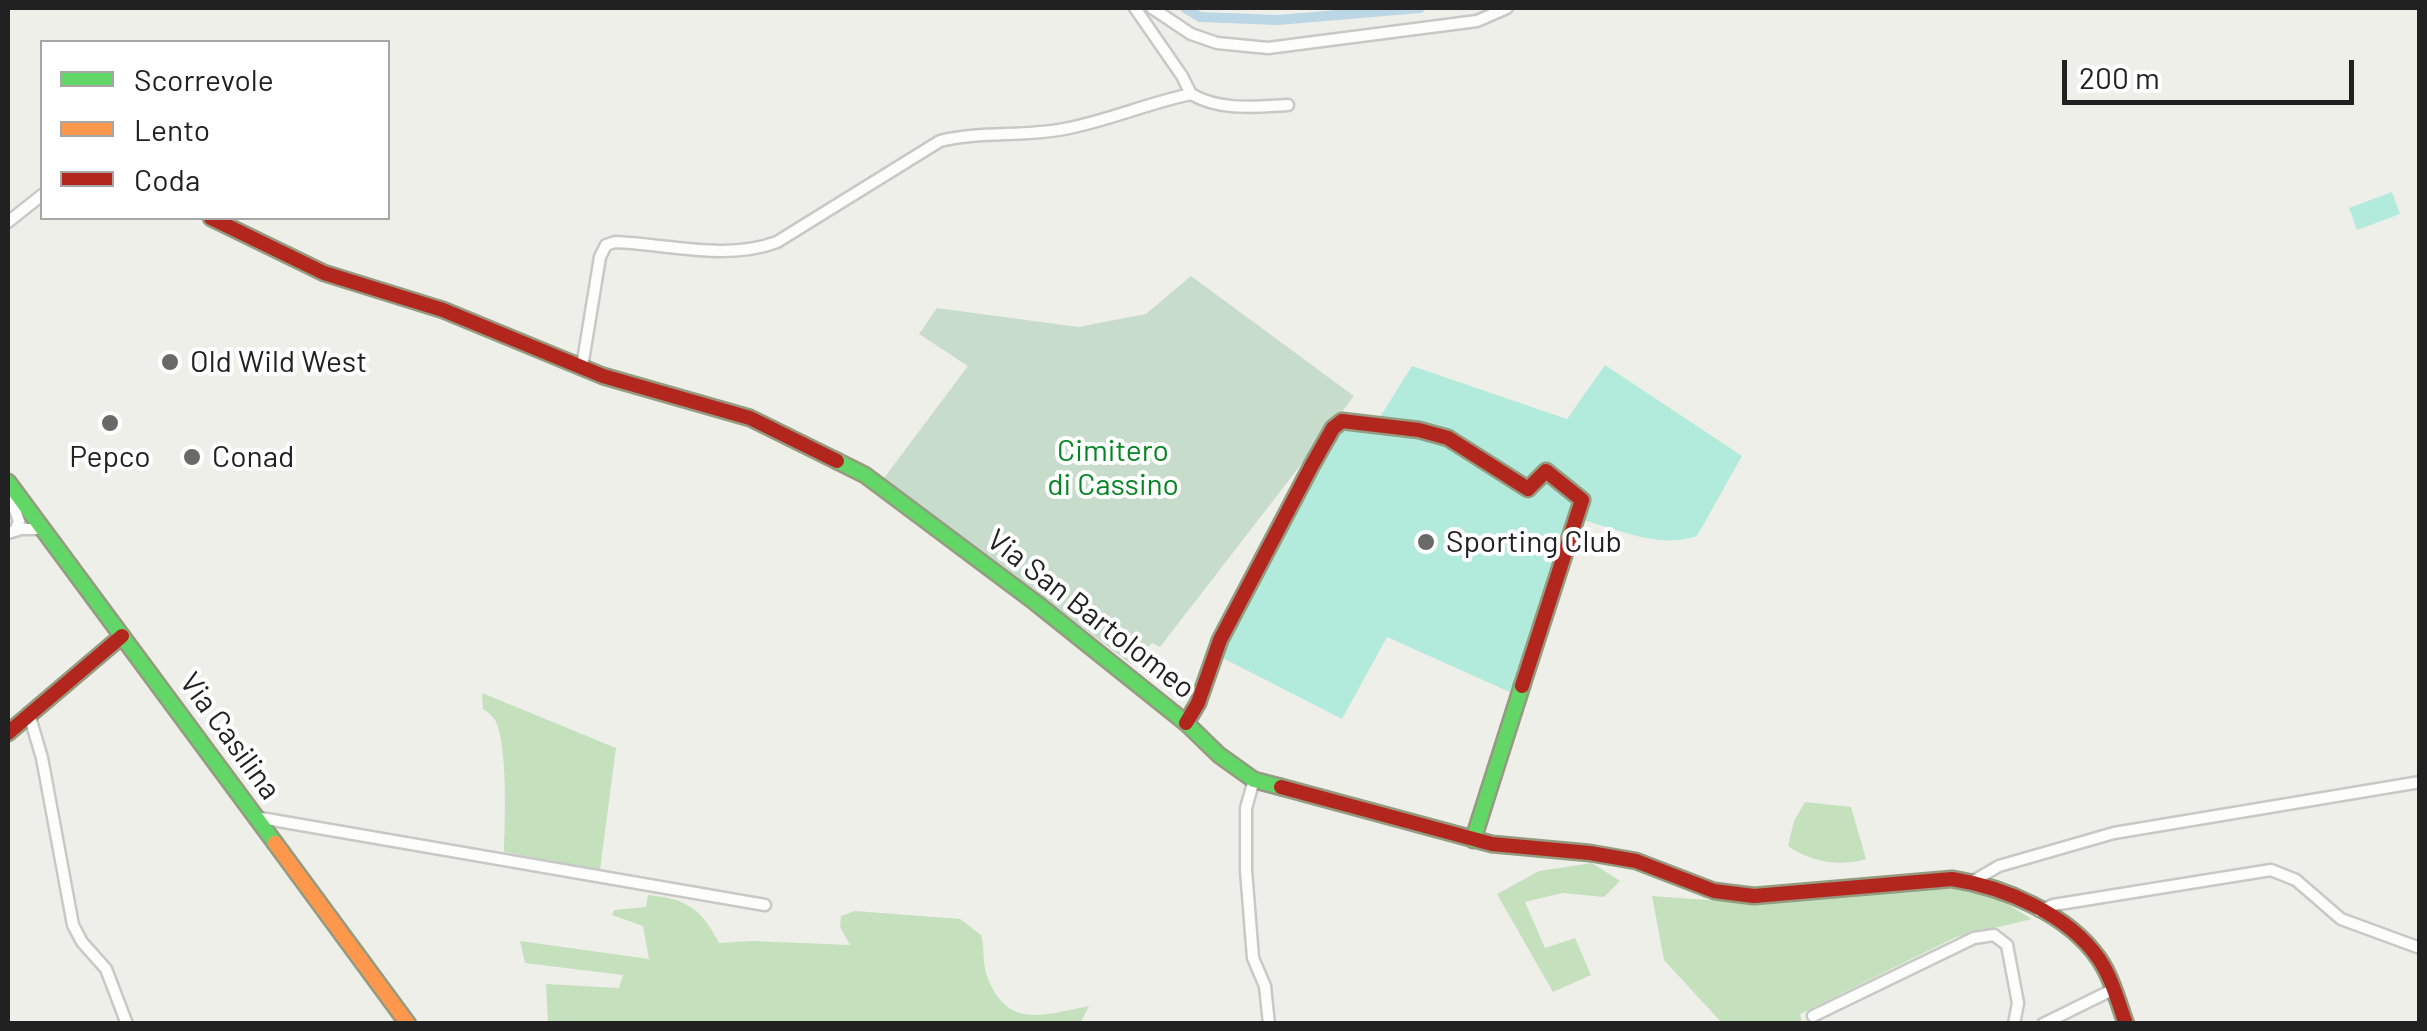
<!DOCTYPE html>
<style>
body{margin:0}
#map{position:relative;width:2427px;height:1031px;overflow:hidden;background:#efefea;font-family:Barlow,sans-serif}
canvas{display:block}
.frame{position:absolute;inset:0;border:10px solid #212121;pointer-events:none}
.legend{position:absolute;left:40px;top:40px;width:350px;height:180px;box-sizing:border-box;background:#fff;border:2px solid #a6a6a6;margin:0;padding:12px 18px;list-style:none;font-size:30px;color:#212121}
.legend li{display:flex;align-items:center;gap:20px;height:50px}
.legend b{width:50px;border:2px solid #a6a6a6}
.scale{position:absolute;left:2062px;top:60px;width:292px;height:45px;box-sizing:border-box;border:5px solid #212121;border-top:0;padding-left:12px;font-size:30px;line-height:35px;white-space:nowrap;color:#212121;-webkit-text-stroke:8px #fff;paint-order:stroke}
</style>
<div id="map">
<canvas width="2427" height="1031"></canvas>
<div class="frame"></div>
<ul class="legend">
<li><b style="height:12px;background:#63d668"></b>Scorrevole</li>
<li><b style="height:12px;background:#ff974d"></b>Lento</li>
<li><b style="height:12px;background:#b3261e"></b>Coda</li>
</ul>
<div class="scale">200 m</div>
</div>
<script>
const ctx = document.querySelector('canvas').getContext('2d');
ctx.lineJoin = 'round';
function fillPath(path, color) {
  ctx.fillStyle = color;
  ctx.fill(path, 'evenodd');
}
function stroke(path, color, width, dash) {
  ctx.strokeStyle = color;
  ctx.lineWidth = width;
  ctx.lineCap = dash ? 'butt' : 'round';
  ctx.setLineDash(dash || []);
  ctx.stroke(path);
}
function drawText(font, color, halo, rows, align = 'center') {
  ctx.font = font + ' Barlow,sans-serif';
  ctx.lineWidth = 8;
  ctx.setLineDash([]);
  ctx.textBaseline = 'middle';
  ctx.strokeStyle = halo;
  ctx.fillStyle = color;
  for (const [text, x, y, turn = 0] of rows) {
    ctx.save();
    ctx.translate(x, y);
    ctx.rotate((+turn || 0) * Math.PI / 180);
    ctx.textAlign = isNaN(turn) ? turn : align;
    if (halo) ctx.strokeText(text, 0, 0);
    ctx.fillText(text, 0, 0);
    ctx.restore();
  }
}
fillPath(new Path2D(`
 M482 693 616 748 600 870 504 852C505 823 508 744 495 720 492 715 487 712 483 709Z
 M1805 802 1851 807 1866 859C1841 867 1810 862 1788 846L1794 821Z
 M1592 863 1620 881 1604 897 1562 893 1525 902 1545 948 1575 938 1591 975 1553 992 1497 894 1539 871Z
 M1912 889H1982L2032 919 1956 937 1800 1014 1802 1023H1722L1664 960 1652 896 1721 901Z
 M648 895C687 899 701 908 719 943L751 941 850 945 840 927 841 916 855 911 960 919 981 935C985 948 982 963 987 976 1007 1030 1043 1015 1089 1006L1080 1024 548 1023 546 984 619 988 623 975 525 963 520 941 649 959 643 926 612 915 614 910 646 907Z`), '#c4e0bd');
fillPath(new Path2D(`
 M1191 276 1354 396 1160 647 1152 643 1131 664 884 478 968 366 919 334 937 308 1078 327 1146 314Z`), '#c7dccb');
fillPath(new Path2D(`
 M2392 192 2400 214 2357 230 2349 208Z
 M1605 365 1742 456 1697 536C1659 549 1620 530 1583 520L1523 698 1387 637 1342 719 1215 654 1342 421 1380 417 1412 366 1567 419Z`), '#b2eadb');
stroke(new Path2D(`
 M1185 8 1200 17 1278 20 1420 8`), '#bbd6e4', 10);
const street = new Path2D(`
 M1152 8 1191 34 1217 43 1268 48 1477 21 1507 8
 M1191 94C1220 111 1255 107 1288 105
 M8 222 42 195
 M582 367 600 257 606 245 615 242C667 244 727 261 777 242L940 141C981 131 1023 137 1064 129 1107 121 1148 103 1191 94L1182 76 1135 8
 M8 491 19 521 16 529
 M8 533 21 529H42
 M29 714 42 758 73 925 82 942 106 969 127 1024
 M1254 780 1246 808V870L1253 958 1265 986 1269 1024
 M255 817 765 905
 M1975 880 1999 866 2114 833 2420 782
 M2039 911 2053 905 2271 870 2296 880 2341 919 2420 948
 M1813 1016 1974 938 1994 935 2007 945 2018 1003 2014 1024
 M2043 1024 2114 989`);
const fast = new Path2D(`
 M837 461 865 475 1036 603 1186 723 1219 755 1254 780 1281 787
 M8 482 275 843
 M1473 840 1522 686`);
const slow = new Path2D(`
 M275 843 408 1024`);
const jam = new Path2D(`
 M211 218 324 273 443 310 603 376 750 418 837 461
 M1186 723 1198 703 1220 640 1312 465 1333 428 1342 421 1419 430 1448 438 1528 489 1546 471 1582 500 1522 686
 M8 733 122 636
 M1281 787 1492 844 1590 853 1636 861 1714 891 1754 896 1952 879C2004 887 2068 914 2099 959 2112 978 2118 1002 2126 1024`);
stroke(street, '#c8c8c6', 15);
stroke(fast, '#959b80', 19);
stroke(slow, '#959b80', 19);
stroke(jam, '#959b80', 19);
stroke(street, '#fdfdfc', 10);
stroke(fast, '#63d668', 14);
stroke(slow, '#ff974d', 14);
stroke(jam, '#b3261e', 14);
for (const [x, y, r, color] of [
 [170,362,10,"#696967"],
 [110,423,10,"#696967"],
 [192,457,10,"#696967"],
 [1426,542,10,"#696967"]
]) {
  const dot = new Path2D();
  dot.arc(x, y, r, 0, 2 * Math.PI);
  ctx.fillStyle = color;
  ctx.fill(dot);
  stroke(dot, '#fff', 4);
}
drawText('30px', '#212121', '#fff', [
 ["Old Wild West",190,362],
 ["Pepco",110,457,"center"],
 ["Conad",212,457],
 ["Sporting Club",1446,542]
], 'left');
drawText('30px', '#058523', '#fff', [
 ["Cimitero",1113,451],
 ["di Cassino",1113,485]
]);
drawText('30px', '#212121', '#fff', [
 ["Via San Bartolomeo",1091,614,38],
 ["Via Casilina",230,736,54]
]);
</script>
